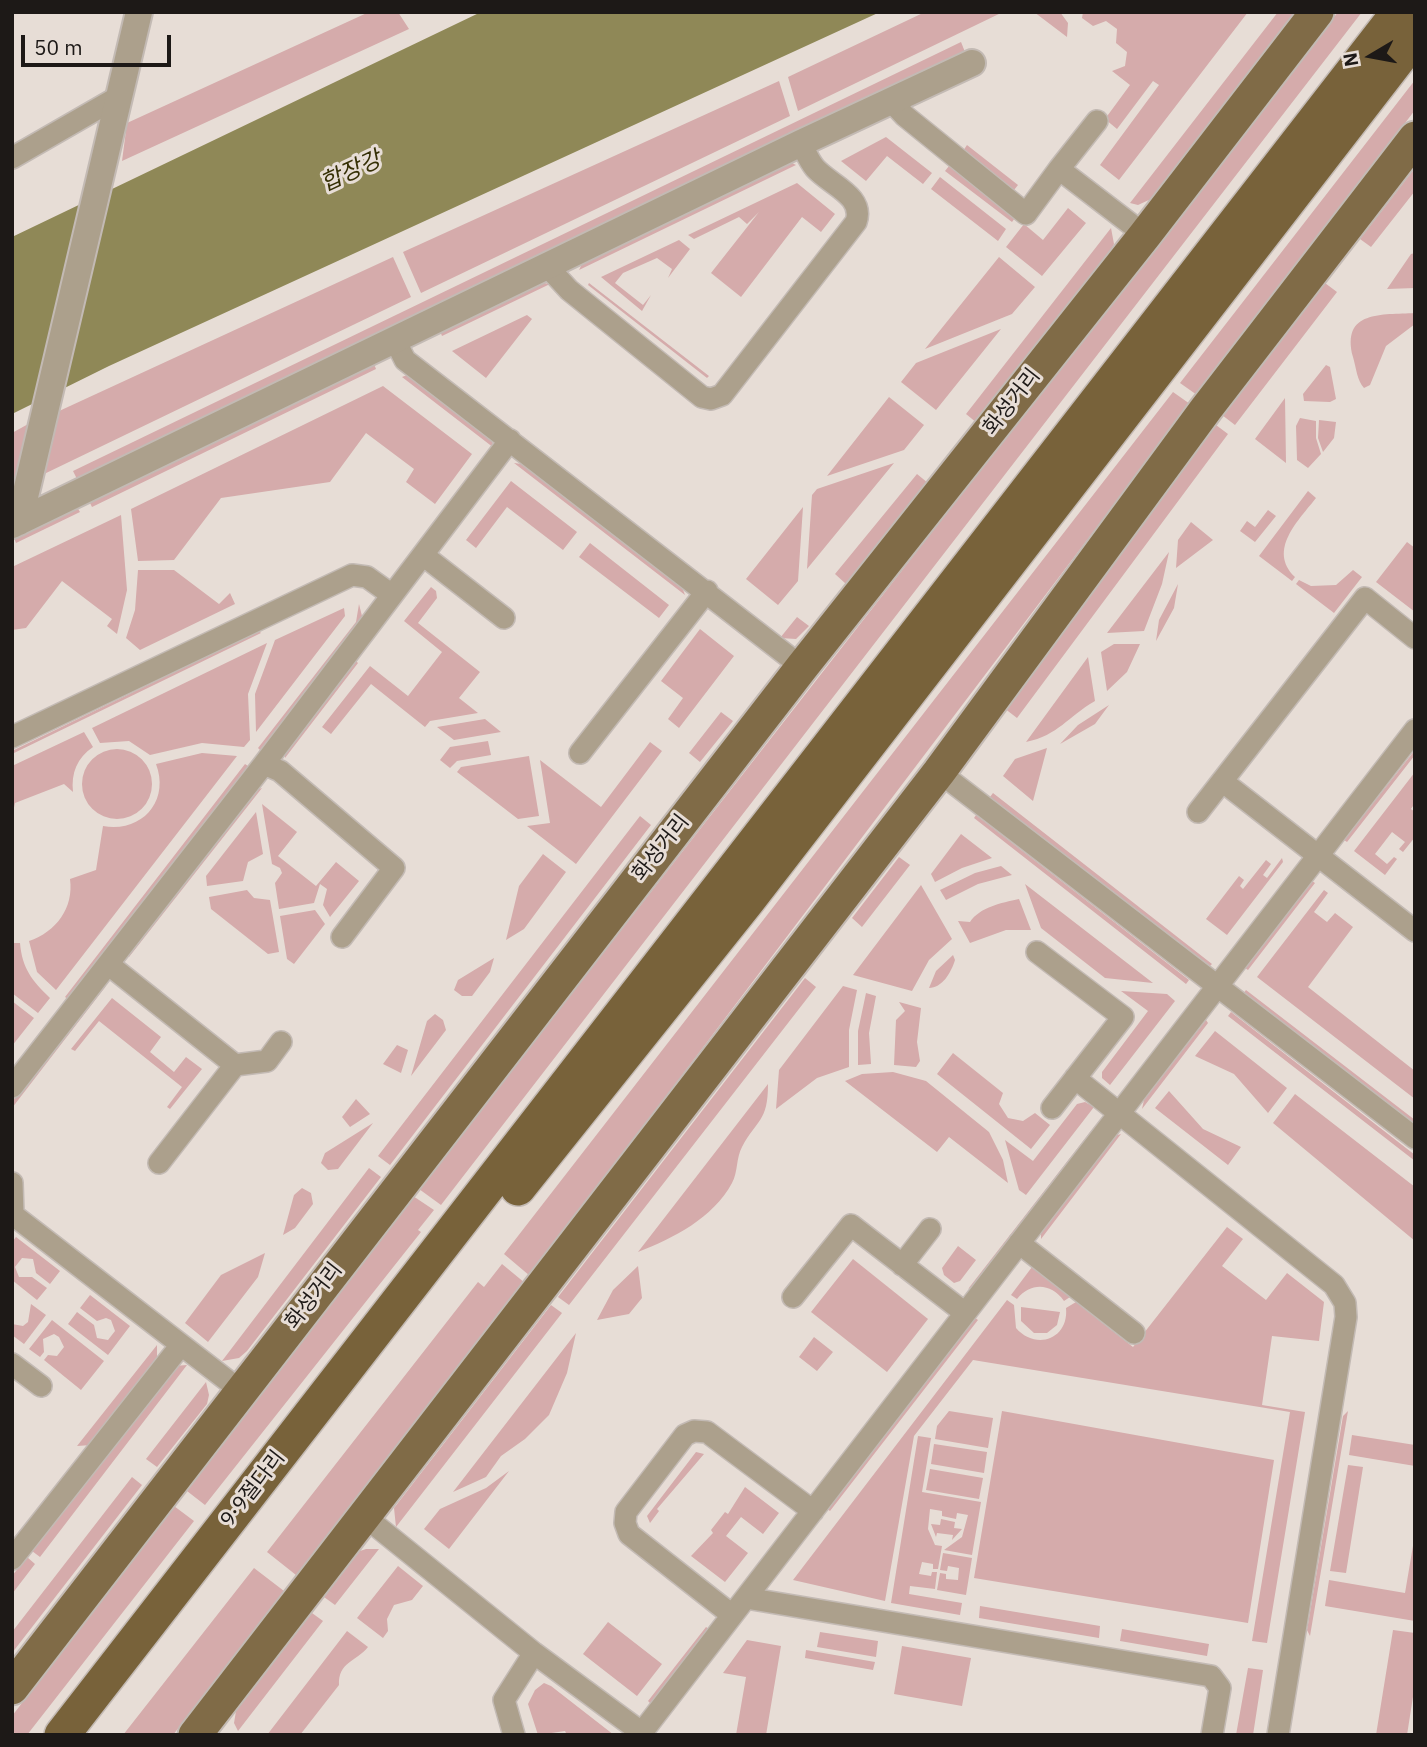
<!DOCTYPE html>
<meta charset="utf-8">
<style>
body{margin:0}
#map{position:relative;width:1427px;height:1747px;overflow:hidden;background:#e7ddd6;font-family:"IBM Plex Sans",sans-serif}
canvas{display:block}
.frame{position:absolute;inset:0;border:14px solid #1d1917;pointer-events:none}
.north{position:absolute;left:1336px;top:21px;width:70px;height:70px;-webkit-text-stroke:5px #e7ddd6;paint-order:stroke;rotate:260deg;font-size:19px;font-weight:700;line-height:28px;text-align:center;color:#1d1917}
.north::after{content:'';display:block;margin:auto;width:24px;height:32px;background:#1d1917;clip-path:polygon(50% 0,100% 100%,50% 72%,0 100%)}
.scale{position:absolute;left:21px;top:35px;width:150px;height:32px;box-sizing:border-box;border:4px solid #1d1917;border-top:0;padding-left:9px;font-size:21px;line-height:24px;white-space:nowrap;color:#1d1917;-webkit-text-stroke:5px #e7ddd6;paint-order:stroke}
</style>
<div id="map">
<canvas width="1427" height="1747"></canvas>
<div class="frame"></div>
<div class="north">N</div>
<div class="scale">50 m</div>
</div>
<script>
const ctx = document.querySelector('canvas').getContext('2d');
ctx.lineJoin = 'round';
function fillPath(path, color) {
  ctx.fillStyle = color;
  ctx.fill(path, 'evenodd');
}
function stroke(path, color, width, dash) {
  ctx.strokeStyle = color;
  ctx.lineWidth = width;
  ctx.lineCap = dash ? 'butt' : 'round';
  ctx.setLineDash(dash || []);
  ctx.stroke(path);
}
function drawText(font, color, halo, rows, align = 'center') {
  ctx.font = font + ' "IBM Plex Sans","Noto Sans KR",sans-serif';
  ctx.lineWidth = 6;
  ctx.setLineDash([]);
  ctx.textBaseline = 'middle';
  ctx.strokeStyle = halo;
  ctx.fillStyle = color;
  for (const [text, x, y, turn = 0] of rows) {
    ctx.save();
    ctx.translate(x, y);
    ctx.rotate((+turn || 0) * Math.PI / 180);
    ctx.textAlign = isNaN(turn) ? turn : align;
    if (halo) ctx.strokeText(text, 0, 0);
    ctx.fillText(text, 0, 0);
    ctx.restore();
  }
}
fillPath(new Path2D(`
 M369 12H398L409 29 122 161 127 123Z
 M925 12H1003L798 111 788 77Z
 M1034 12H1060L1068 23 1067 37Z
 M1083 12H1248L1119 180 1100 165 1159 85 1153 81 1117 129 1105 119 1130 85 1112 71 1125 66 1127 52 1116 43 1117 29 1106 21 1093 26 1082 18Z
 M1278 12H1296L1151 199 1138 205 1130 203Z
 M1338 12H1362L441 1205 419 1189Z
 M961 42 965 52 78 481 73 471Z
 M1415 80V110L1197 395 1180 383Z
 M779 81 790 116 421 293 403 252Z
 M886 137 932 173 923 184 887 156 866 181 841 161Z
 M967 145 1018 185 1014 190 963 151Z
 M792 163 796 165 579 270 582 264Z
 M949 166 1015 218 1012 222 945 171Z
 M1415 168V191L1371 247 1360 239Z
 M940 177 1006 229 998 241 931 189Z
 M797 183 835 214 821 232 802 217 741 297 711 273 759 212 747 224 739 217 694 239 688 235Z
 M1068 208 1086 223 1042 276 1006 247 1024 224 1043 240Z
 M1111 228 1114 244 1108 256 977 423 966 414Z
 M679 240 690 249 668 278 672 269 657 258 623 273 615 283 643 305 651 295 642 311 601 277Z
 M1415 253V288L1387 289 1411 254Z
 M393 257 411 297 42 475 57 412Z
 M999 257 1035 287 1012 314 925 349Z
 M544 283 550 284 442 336 440 331Z
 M589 283 709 376 707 378 588 285Z
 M1325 283 1337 292 1235 425 1222 415Z
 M1415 313V324L1386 346 1370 385 1364 388C1357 381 1356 367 1353 357 1341 310 1382 315 1415 313Z
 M527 315 532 319 486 378 452 351Z
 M1001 329 936 410 901 382 916 363Z
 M374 364 376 369 92 507 89 501Z
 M1326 365 1330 367 1336 399 1330 402 1304 401 1303 394Z
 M407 375 492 441 494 448 402 377Z
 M383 386 472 454 435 504 406 482 414 469 366 433 330 482 221 498 174 560 138 561 131 509Z
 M1173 392 1190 404 530 1276 504 1254Z
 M889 397 924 425 904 450 827 476Z
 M1285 398 1286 463 1255 439Z
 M1300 418 1316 421V438L1321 454 1308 468 1297 460 1296 426Z
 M1319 420 1336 422 1334 438 1323 452 1318 438Z
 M30 423 19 481 12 484V433Z
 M1216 425 1228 434 1017 718 1004 708Z
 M514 463 522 464 682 587 685 595Z
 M894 463 807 569 812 495 817 489Z
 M917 474 928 483 846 584 835 574Z
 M511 481 577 532 563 550 507 507 476 548 466 540Z
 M1308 491 1316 498C1299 520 1267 550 1295 577L1292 581 1259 556Z
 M77 507 80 512 16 543 14 538Z
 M803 507 798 581 778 605 746 579Z
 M1268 510 1276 516 1255 542 1240 531 1247 521 1255 527Z
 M121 515 127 590 117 634 107 626 112 619 62 581 26 628 12 630V567Z
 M1191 522 1213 540 1176 568 1178 540Z
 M1407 542 1415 548V612L1376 582Z
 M590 543 669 605 659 618 579 557Z
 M1169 552 1162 584 1144 631 1107 633Z
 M138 570H174L219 604 230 593 235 604 140 650 126 638 135 610Z
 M1353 570 1362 577 1334 613 1296 584 1299 580 1311 586 1336 585Z
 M1178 584 1174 608 1156 641 1159 620Z
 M431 587 436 591 437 598 418 623 480 672 459 698 478 713 430 721 425 727 371 684 331 734 322 727 370 666 408 696 442 652 404 621Z
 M359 604 362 616 359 624 260 750 258 748 356 622Z
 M344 608 345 616 256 732 255 694 275 640Z
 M797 617 809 626 796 639 780 638Z
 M700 629 734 656 679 728 668 719 683 698 661 681Z
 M259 631 261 633 12 754V751Z
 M267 643 248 694 250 740 244 747 202 743 150 755 129 741 100 743 92 728Z
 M1114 644H1140L1127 672 1107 691 1101 652Z
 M1088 657 1095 701C1067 717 1059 735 1026 742Z
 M355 660 358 663 285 758V752Z
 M1109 705 1095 724 1060 744 1078 725Z
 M721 712 733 721 700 762 689 753Z
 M485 719 501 732 454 740 437 727Z
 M84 732 93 747C77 758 71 773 73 792L64 784 15 803 12 817V766Z
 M488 741 491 755 457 761 450 768 440 760 450 747Z
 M650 742 662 751 576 864 527 826 550 823 540 760 601 807Z
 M1047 748 1033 801 1003 776 1015 759Z
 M82 784a35 35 0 1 1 70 0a35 35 0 1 1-70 0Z
 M1415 750V755L1347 842 1344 840Z
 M202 753 237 756 56 990 37 972 29 941C56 932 74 908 70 879L96 870 103 826C142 833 170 801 156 764Z
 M529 756 539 816 518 819 457 772 461 767Z
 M245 764 248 766 68 999 65 997Z
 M1415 772V803L1411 809 1415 812V837L1403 852 1399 849 1405 842 1392 832 1375 854 1387 864 1394 857 1397 859 1385 875 1354 851Z
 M262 788 129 957 128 952 256 790Z
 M993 793 1212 964 1210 966 990 797Z
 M262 804 297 832 278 856 316 886 336 862 359 881 330 917 323 905 327 889 320 884 314 903 279 909 275 883 282 873 280 868 272 864Z
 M256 812 263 854 248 862 243 881 207 886 206 876Z
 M976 815 1189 980 1186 984 974 818Z
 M640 816 651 825 390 1165 378 1156Z
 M961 834 992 858 962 868 935 882 931 874Z
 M543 854 566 872 524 929 506 940 519 886Z
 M899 857 910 865 862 927 852 918Z
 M1282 858 1283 862 1227 935 1206 919 1239 876 1244 880 1240 886 1243 889 1266 860 1271 864 1263 875 1267 878Z
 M1001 866 1012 875 978 884 946 900 940 890 975 873Z
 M1312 881 1315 883 1248 970 1245 968Z
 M1025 884 1153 983 1105 978 1041 928Z
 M921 885 952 939 929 960 912 991 853 975Z
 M247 890 254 898 270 900 279 952 268 954 211 909 209 897Z
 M1324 890 1328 893 1314 912 1327 922 1335 913 1353 927 1308 987 1415 1071V1099L1257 977Z
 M1019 899 1031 930H1006L970 943 958 921 970 922C980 907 1001 903 1019 899Z
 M315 910 325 924 294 964 287 959 280 916Z
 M12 943H20C22 968 32 981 50 998L38 1013 12 993Z
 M953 955 955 960C951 973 942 988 929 988L936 971Z
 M494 958 490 972 472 996H462L454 990 458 980Z
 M805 978 816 987 569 1305 558 1297Z
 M106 986 12 1108V1102L98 990Z
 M843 986 857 990 849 1030V1067L817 1078 776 1109 779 1070Z
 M1246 990 1415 1120V1127L1243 994Z
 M1121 991 1167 994 1175 1001 1110 1085 1102 1078V1072L1148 1011Z
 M866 993 876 996 869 1033 871 1064 858 1065V1031Z
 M112 998 161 1037 150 1052 174 1072 186 1057 202 1069 170 1109 167 1107 182 1087 99 1021 75 1051 71 1049Z
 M12 1001 34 1018 12 1046Z
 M899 1002 921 1008 917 1042 920 1061 916 1067 894 1065 896 1020 905 1011Z
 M1231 1012 1415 1155V1161L1228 1016Z
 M435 1014 443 1020 446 1030 411 1076 427 1021Z
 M1206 1020 1208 1023 1142 1109 1144 1100Z
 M1215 1031 1287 1088 1268 1113 1234 1074 1195 1056Z
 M397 1045 408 1050 401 1073 383 1064Z
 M953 1053 1003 1093 999 1104 1008 1118 1023 1121 1035 1113 1050 1125 1031 1149 937 1074Z
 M893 1072 926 1081 989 1132 1003 1160 1008 1183 949 1137 937 1152 845 1081 862 1074Z
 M768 1084C768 1122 757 1119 742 1147 736 1158 738 1172 732 1183 713 1218 674 1238 638 1252Z
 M1169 1091 1203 1129 1241 1147 1228 1165 1155 1108Z
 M1295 1094 1415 1187V1241L1273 1123Z
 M356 1099 370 1114 350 1127 342 1117Z
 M1085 1102 1094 1107 1026 1195 1019 1190 1005 1140 1033 1161 1077 1104Z
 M1101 1118 977 1283 968 1289Z
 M373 1123 338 1169 328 1170 321 1163 325 1153Z
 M1121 1134 1041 1239V1232L1114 1136Z
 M369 1168 381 1177 247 1351 239 1358 222 1361Z
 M302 1188 311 1193 313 1204 295 1228 283 1235 294 1195Z
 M413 1196 434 1210 418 1230 421 1232 205 1505 187 1491Z
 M1227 1227 1243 1239 1222 1266 1266 1300 1287 1273 1324 1302 1319 1341 1272 1336 1262 1405 1305 1412 1267 1643 1252 1641 1290 1412 973 1360 914 1436 885 1601 793 1580 1007 1300 1014 1305 1016 1328C1036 1351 1069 1339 1066 1308L1076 1302 1133 1347Z
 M16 1237 60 1271 50 1284 36 1273 33 1259 22 1258 15 1267 19 1277H32L47 1288 37 1300 12 1280V1242Z
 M958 1246 976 1260 960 1281 954 1283 944 1275 942 1268Z
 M265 1253 258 1277 208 1342 185 1323 221 1275Z
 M853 1259 928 1319 887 1372 811 1312Z
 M502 1264 525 1283 296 1575 267 1552 478 1282 484 1287Z
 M638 1266 642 1298 629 1314 597 1320 613 1290Z
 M1032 1267 1070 1297 1064 1301C1051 1283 1031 1282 1017 1299L1011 1295Z
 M90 1295 130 1326 108 1355 68 1324 77 1312 94 1325 97 1338 108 1340 115 1331 111 1320 106 1318 97 1321 80 1308Z
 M31 1304 46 1315 24 1344 12 1335V1324L23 1326 28 1322Z
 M551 1305 562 1313 396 1527 394 1508Z
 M1021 1307 1060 1312 1057 1325 1047 1333H1034L1021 1321Z
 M974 1317 978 1320 830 1511 826 1508Z
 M52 1320 104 1361 81 1390 44 1360 48 1355 57 1356 64 1347 59 1337 54 1334 43 1339 44 1352 40 1357 29 1349Z
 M576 1333 567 1373 549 1415 525 1439 501 1456 486 1477 453 1492Z
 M814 1337 833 1352 817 1371 799 1357Z
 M157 1345V1361L91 1445 77 1446Z
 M187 1365 40 1557 32 1551 174 1366Z
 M206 1382 209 1395 207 1404 157 1467 146 1459Z
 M949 1411 993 1418 988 1448 935 1439 937 1426Z
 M1002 1411 1274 1460 1248 1623 974 1578Z
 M1348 1411 1310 1636 1307 1630 1343 1416Z
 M1352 1435 1415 1445V1466L1349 1455Z
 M918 1436 931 1438 922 1492 981 1502 972 1555 944 1550 962 1537 968 1515 957 1513 956 1519 942 1516V1511L930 1509 928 1529 935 1545 942 1546 938 1569H933V1564L922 1562 919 1574 931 1576 932 1572H937L935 1589 910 1586 909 1594 962 1603 960 1615 891 1603Z
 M934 1444 987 1452 984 1473 931 1464Z
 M696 1452 704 1454 657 1509 659 1511 650 1523 647 1516Z
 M1348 1465 1363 1467 1346 1573 1330 1571Z
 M930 1469 983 1478 979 1499 926 1490Z
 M509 1471 449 1549 424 1529 440 1509 486 1488Z
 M132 1477 142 1485 12 1653V1632Z
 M745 1487 779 1513 763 1534 741 1517 726 1536 748 1553 725 1582 691 1556 713 1533 711 1530 725 1512 728 1514Z
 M174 1506 194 1521 27 1735H12V1716Z
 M941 1519 955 1522 954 1528 962 1529 952 1540 953 1535 937 1533 936 1537 931 1524 940 1525Z
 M1415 1534V1621L1325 1606 1329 1580 1405 1593Z
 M366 1549H379L335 1605 324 1597 360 1551Z
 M943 1553 972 1558 966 1595 937 1590 940 1573 946 1574V1579L958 1580 959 1568 948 1566 947 1571 940 1570Z
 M27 1557 35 1564 12 1594V1576Z
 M398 1566 423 1586 412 1600 394 1605 387 1619 388 1631 383 1638 357 1618Z
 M254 1568 284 1591 173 1735H123Z
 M980 1606 1100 1626 1099 1638 979 1618Z
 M312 1613 323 1621 238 1731 234 1723 236 1711Z
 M608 1622 662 1664 637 1696 583 1654Z
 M706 1627 709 1629 651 1704 648 1701Z
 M1122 1629 1209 1644 1207 1656 1120 1641Z
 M1393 1630 1415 1633V1684L1407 1735H1376Z
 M347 1631 368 1647C356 1662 338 1662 339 1685L300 1735H267Z
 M820 1632 878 1641 876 1657 817 1647Z
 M747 1640 781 1646 766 1735H736L746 1677 723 1673Z
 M902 1646 971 1658 962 1706 894 1694Z
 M806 1650 875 1662 873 1670 805 1658Z
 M1248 1668 1263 1670 1253 1735H1236Z
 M544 1683 551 1686 614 1735H567L565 1731 538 1735 528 1704 535 1690Z`), '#d5abab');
fillPath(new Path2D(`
 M481 12H880L109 366 12 414V237Z`), '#8f8857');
const minor = new Path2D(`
 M891 101 905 116 1026 214 1059 169 1145 235
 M12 158 118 97
 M1059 169 1097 121
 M547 266 569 290 702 397 711 399 722 395 856 222C865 196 830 185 815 168 809 161 805 151 801 143
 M395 340 405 360 802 667
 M423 555 504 618
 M12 737 352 575 367 577 392 595
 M580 753 707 591
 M264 764 280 771 394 868 342 937
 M939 772 1415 1138
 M1222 781 1415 931
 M1198 812 1365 598 1415 638
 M1037 952 1123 1017 1052 1108
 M108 964 235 1065 159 1163
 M235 1065 267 1061 281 1042
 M1075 1078 1334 1285 1345 1303 1346 1317 1278 1735
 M12 1087 264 764 510 440
 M12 1183 13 1214
 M12 1214 241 1391
 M1019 1243 1134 1333
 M902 1265 930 1229
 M793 1297 851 1225 965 1313
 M12 1364 41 1386
 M364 1516 534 1653 645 1735
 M12 1559 181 1345
 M746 1598 1211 1676 1220 1688 1212 1735
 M732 1615 629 1534 625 1523 626 1512 685 1435 694 1431 707 1432 813 1511
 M643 1731 1415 730
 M514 1735 504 1700 534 1653`);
const tertiary = new Path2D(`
 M19 522 139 12
 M12 525 801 143 972 63`);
const primary = new Path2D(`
 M12 1688 802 667 1145 235 1317 12
 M195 1735 939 772 1206 409 1415 138`);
const trunk = new Path2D(`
 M518 1188 748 900 1415 37
 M62 1735 1399 12`);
stroke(minor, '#c3bab4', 24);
stroke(tertiary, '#c3bab4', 30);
stroke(primary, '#c3bab4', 37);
stroke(trunk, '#c3bab4', 38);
stroke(minor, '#aca08c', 21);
stroke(tertiary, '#aca08c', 26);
stroke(primary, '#806b47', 33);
stroke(trunk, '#78623a', 35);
drawText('21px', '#1d1917', '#e7ddd6', [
 ["화성거리",1012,402,-52],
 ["화성거리",661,848,-52],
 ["화성거리",314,1296,-52],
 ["9·9절다리",253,1489,-52]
]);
drawText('italic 23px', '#363006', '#e7ddd6', [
 ["합장강",351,172,-25]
]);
</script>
